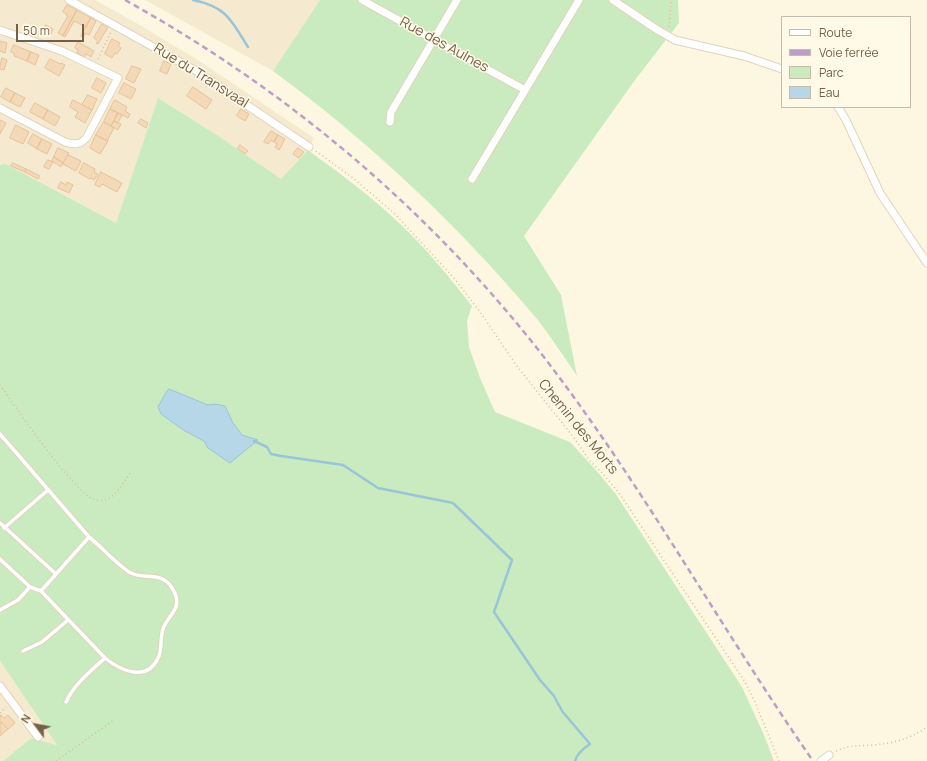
<!DOCTYPE html>
<meta charset="utf-8">
<style>
body{margin:0}
#map{position:relative;width:927px;height:761px;overflow:hidden;background:#fdf7e1;font-family:Manrope,sans-serif}
canvas{display:block}
.legend{position:absolute;left:781px;top:16px;width:130px;height:92px;box-sizing:border-box;background:#fffae8;border:1px solid #c8bca8;margin:0;padding:5px 7px;list-style:none;font-size:12px;color:#755f47}
.legend li{display:flex;align-items:center;gap:8px;height:20px}
.legend b{width:20px;border:1px solid #c8bca8}
.north{position:absolute;left:16px;top:705px;width:40px;height:40px;-webkit-text-stroke:3px #fffae8;paint-order:stroke;rotate:302deg;font-size:11px;font-weight:700;line-height:16px;text-align:center;color:#755f47}
.north::after{content:'';display:block;margin:auto;width:14px;height:18px;background:#755f47;clip-path:polygon(50% 0,100% 100%,50% 72%,0 100%)}
.scale{position:absolute;left:16px;top:24px;width:68px;height:18px;box-sizing:border-box;border:2px solid #755f47;border-top:0;padding-left:5px;font-size:12px;line-height:14px;white-space:nowrap;color:#755f47;-webkit-text-stroke:3px #fffae8;paint-order:stroke}
</style>
<div id="map">
<canvas width="927" height="761"></canvas>
<ul class="legend">
<li><b style="height:5px;background:#fff"></b>Route</li>
<li><b style="height:5px;background:#bb9fc6"></b>Voie ferrée</li>
<li><b style="height:11px;background:#c9ebbf"></b>Parc</li>
<li><b style="height:11px;background:#b5d7e7"></b>Eau</li>
</ul>
<div class="north">N</div>
<div class="scale">50 m</div>
</div>
<script>
const ctx = document.querySelector('canvas').getContext('2d');
ctx.lineJoin = 'round';
function fillPath(path, color) {
  ctx.fillStyle = color;
  ctx.fill(path, 'evenodd');
}
function stroke(path, color, width, dash) {
  ctx.strokeStyle = color;
  ctx.lineWidth = width;
  ctx.lineCap = dash ? 'butt' : 'round';
  ctx.setLineDash(dash || []);
  ctx.stroke(path);
}
function drawText(font, color, halo, rows, align = 'center') {
  ctx.font = font + ' Manrope,sans-serif';
  ctx.lineWidth = 3;
  ctx.setLineDash([]);
  ctx.textBaseline = 'middle';
  ctx.strokeStyle = halo;
  ctx.fillStyle = color;
  for (const [text, x, y, turn = 0] of rows) {
    ctx.save();
    ctx.translate(x, y);
    ctx.rotate((+turn || 0) * Math.PI / 180);
    ctx.textAlign = isNaN(turn) ? turn : align;
    if (halo) ctx.strokeText(text, 0, 0);
    ctx.fillText(text, 0, 0);
    ctx.restore();
  }
}
fillPath(new Path2D(`
 M0 0H95L133 21 198 60 314 138 308 150 281 180 217 135 158 98 116 223 6 164 0 165Z
 M145 0H320L273 71Z
 M0 661 57 745 31 738 3 761H0Z`), '#f5eacf');
fillPath(new Path2D(`
 M320 0H678L679 23 635 80 524 236 561 295 577 376C564 357 551 337 537 319 460 227 370 142 273 71Z
 M158 98 217 135 281 179 308 150C339 173 371 196 399 223 426 248 449 277 472 306L467 321 469 347 480 378 495 412 570 442 594 468 615 493 742 687 764 735 774 761H3L31 738 57 745 0 661V165L6 164 116 223Z`), '#c9ebbf');
const water = new Path2D(`
 M169 389 208 405 215 404 225 406 233 423 242 435 258 440 230 463 208 448 204 441 185 431 161 414 158 407 164 396Z`);
fillPath(water, '#b5d7e7');
stroke(water, '#9ac5d9', 1);
stroke(new Path2D(`
 M193 0C227 7 231 20 248 47
 M254 441 267 447 271 454 281 456 343 465 378 488 453 503 512 560 494 612 540 680 554 696 562 711 590 744C584 748 577 753 575 761`), '#9ac5d9', 2.5);
const building = new Path2D(`
 M67 5 77 10 63 36 58 33 68 16 66 15 67 14 63 12Z
 M77 10 91 18 86 27 74 21 65 37 63 36Z
 M91 18 96 21 89 35 85 33 83 38 81 36Z
 M102 24 108 27 98 44 96 43 98 41 94 38Z
 M46 25 53 29 51 34 43 30Z
 M112 39 120 43 118 46 121 48 117 54 115 53 112 58 105 54Z
 M0 41 7 43 5 53 0 51Z
 M78 42 94 51 91 57 86 54 84 57 77 53 78 50 75 48Z
 M14 45 31 52 27 61 14 56 15 54 11 52Z
 M31 52 39 55 35 65 27 61Z
 M2 58 7 60 4 70 0 69Z
 M50 59 60 64 61 63 65 65 59 76 45 68Z
 M164 61 171 64 167 74 160 71Z
 M132 66 141 69 134 83 126 79Z
 M97 78 106 83 101 93 92 88Z
 M124 83 136 89 131 99 119 93Z
 M193 87 212 100 206 109 187 96Z
 M6 88 15 93 10 102 1 97Z
 M15 93 25 98 20 107 10 102Z
 M88 95 97 99 92 110 82 105Z
 M73 100 92 110 85 123 75 117 78 112 70 107Z
 M115 100 127 107 125 111 130 114 128 118 110 109Z
 M35 103 48 110 43 119 30 112Z
 M110 109 118 113 111 126 104 122Z
 M241 109 249 114 245 121 237 116Z
 M48 110 60 117 55 126 43 119Z
 M118 113 122 115 118 123 114 121Z
 M141 119 148 123 146 128 138 123Z
 M0 120 6 123 0 134Z
 M114 121 121 124 118 130 111 126Z
 M104 122 114 128 107 141 96 135Z
 M16 125 29 132 23 144 10 138Z
 M271 131 278 135 274 142 271 140 268 144 264 142Z
 M33 134 42 139 37 149 28 143Z
 M96 135 108 141 100 154 90 148Z
 M278 135 285 139 279 150 275 147 277 144 274 142Z
 M42 139 52 144 47 154 37 149Z
 M240 145 248 151 245 154 238 149Z
 M58 148 69 153 63 163 54 157Z
 M298 148 304 152 299 158 293 154Z
 M68 155 81 161 76 171 63 164Z
 M54 157 63 163 61 167 52 161Z
 M48 160 53 162 49 169 44 167Z
 M13 163 26 169 25 172 11 166Z
 M84 163 95 169 94 172 98 174 94 180 91 178 90 179 79 173Z
 M26 169 40 176 38 179 25 172Z
 M101 172 122 183 117 192 102 184 100 187 95 185Z
 M61 182 66 185 67 182 73 185 69 193 58 188Z
 M1 715 4 718 8 715 15 723 8 729 0 721Z
 M1 722 8 729 0 736V723Z`);
fillPath(building, '#f3d9b7');
stroke(building, '#e7c397', 1);
const lane = new Path2D(`
 M0 434 89 537 41 591
 M0 523 56 574
 M4 528 48 490
 M89 537C101 546 119 567 131 573 145 580 162 571 172 588 185 608 168 614 163 629 160 638 162 648 159 656 148 683 121 671 105 658
 M0 559 30 587 41 591 105 658C90 672 74 684 66 702
 M0 610 18 600 30 587
 M23 651 42 642 68 620`);
const street = new Path2D(`
 M69 0 198 72 309 147
 M362 0 525 90
 M613 0 656 29 675 40 744 56 782 69
 M0 30 62 51 118 78 87 137C81 145 74 145 65 142L0 108
 M838 107 846 120 880 193 927 263
 M390 122 391 112 457 0
 M472 179 579 0
 M0 686 38 737
 M821 761 829 755`);
stroke(lane, '#e1d4bc', 5.5);
stroke(street, '#e1d4bc', 9);
stroke(new Path2D(`
 M669 27 671 0
 M98 59 111 32
 M316 151 353 178 394 213 454 278 483 316 516 365 575 439 589 460 603 474 619 493 745 682 755 702 779 761
 M0 385C14 405 75 493 93 499 96 500 102 501 105 500 117 496 124 480 132 471
 M0 713 6 707
 M836 751C849 745 860 746 873 745 894 743 910 739 927 727
 M56 761 114 720`), '#d8bd9b', 1.5, [1, 3]);
stroke(lane, '#fff', 3.5);
stroke(street, '#fff', 7);
stroke(new Path2D(`
 M125 0C289 91 432 212 547 361 644 488 722 630 813 761`), '#bb9fc6', 2.5, [6, 4]);
drawText('14px', '#755f47', '#fffae8', [
 ["Rue des Aulnes",444,45,29],
 ["Rue du Transvaal",201,76,32],
 ["Chemin des Morts",578,427,51]
]);
</script>
